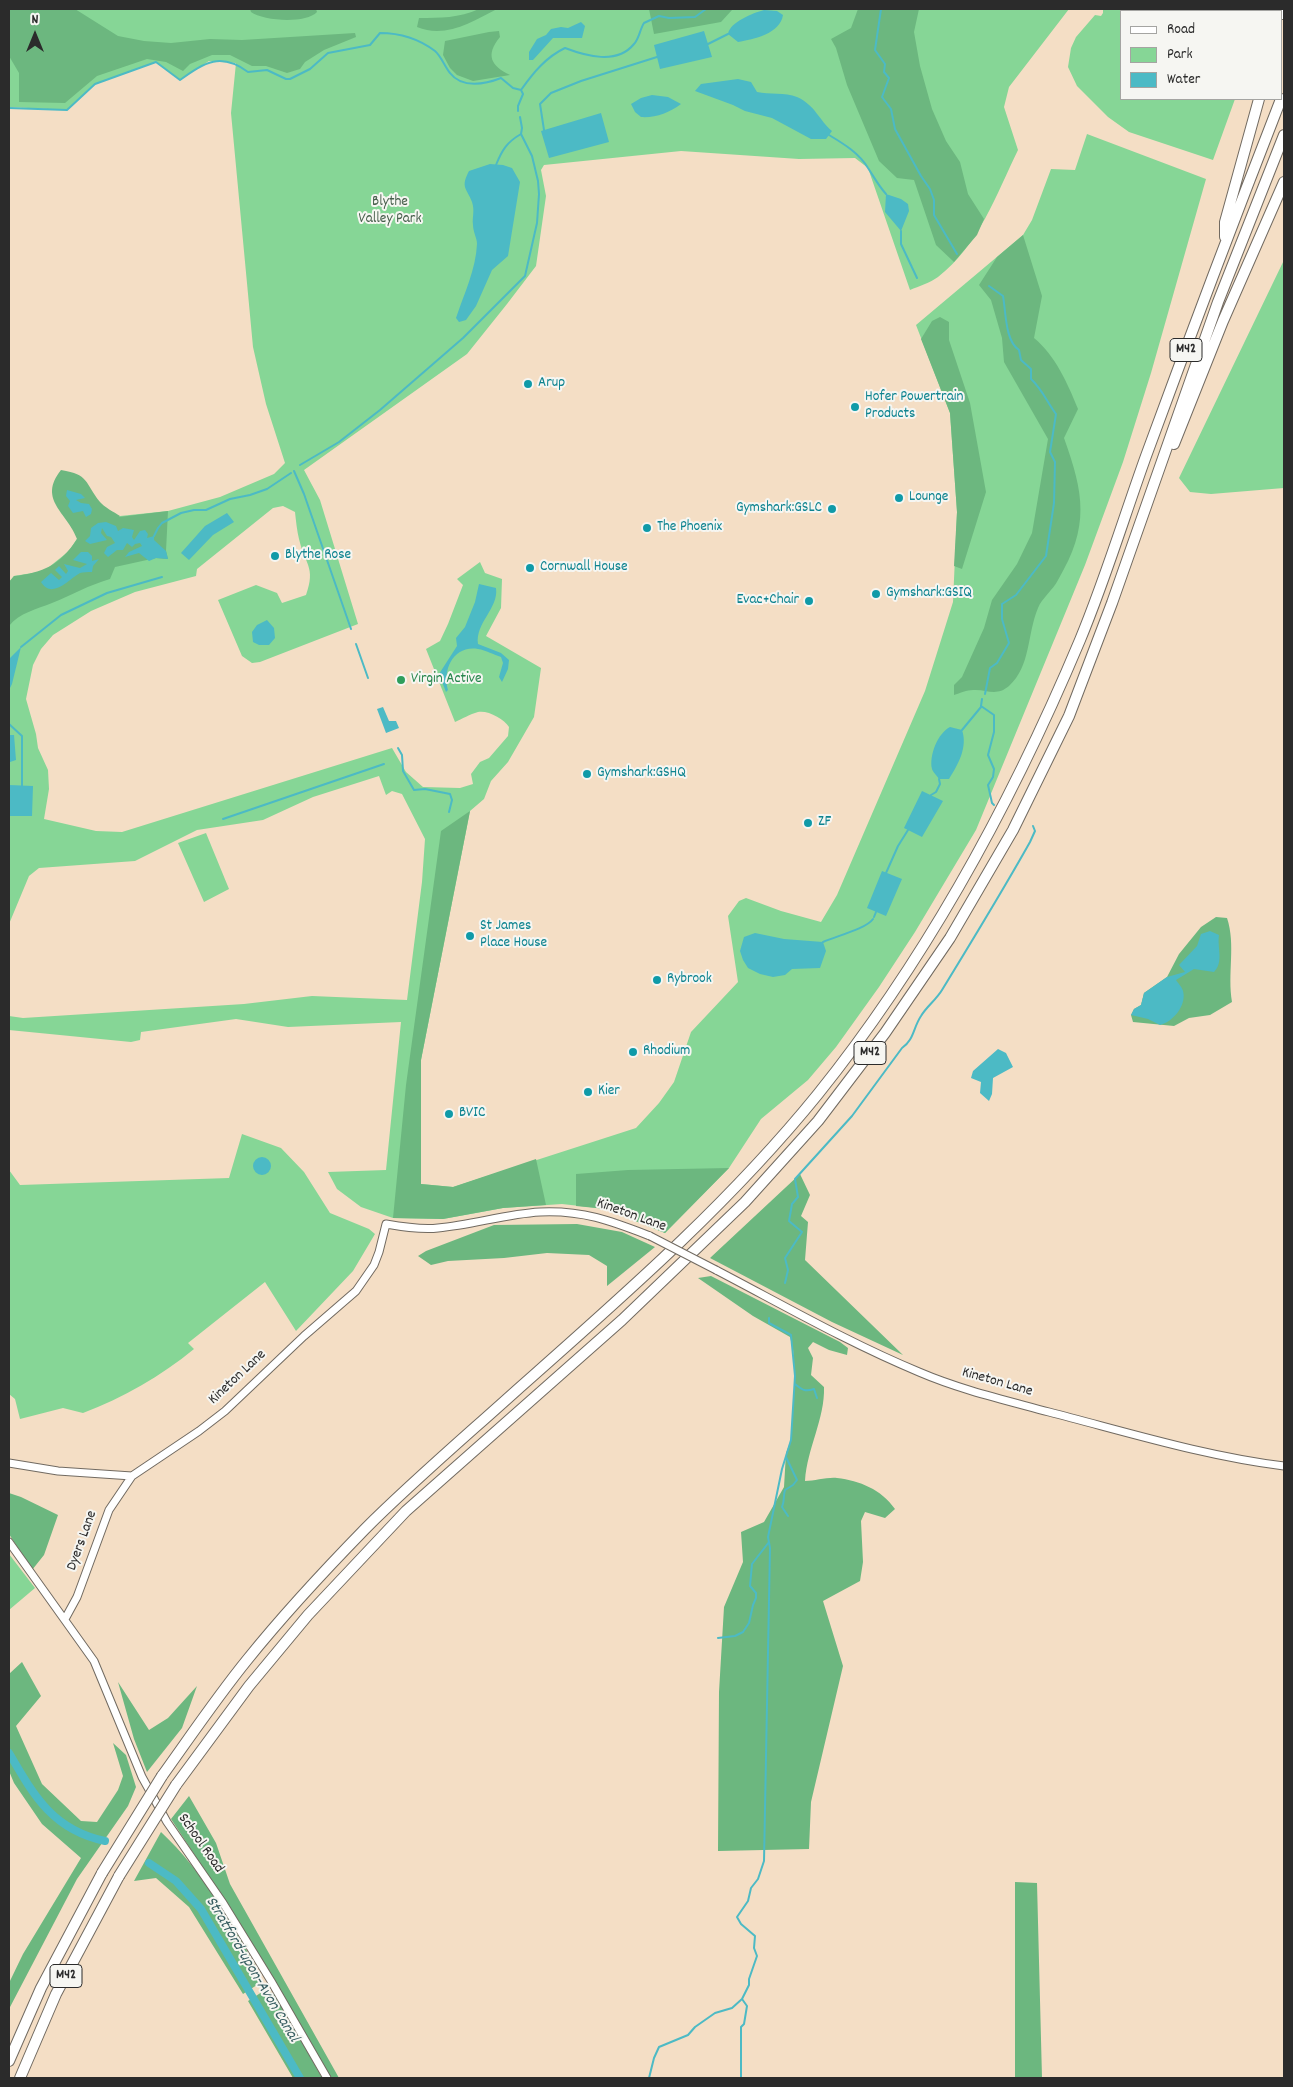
<!DOCTYPE html>
<style>
body{margin:0}
#map{position:relative;width:1293px;height:2087px;overflow:hidden;background:#f4dec5;font-family:Dekko,sans-serif}
canvas{display:block}
.frame{position:absolute;inset:0;border:10px solid #2b2b2b;pointer-events:none}
.legend{position:absolute;left:1120px;top:10px;width:162px;height:90px;box-sizing:border-box;background:#f6f6f2;border:1px solid #a5a5a2;margin:0;padding:6px 9px;list-style:none;font-size:15px;color:#2b2b2b}
.legend li{display:flex;align-items:center;gap:10px;height:25px}
.legend b{width:25px;border:1px solid #a5a5a2}
.north{position:absolute;left:10px;top:10px;width:50px;height:50px;-webkit-text-stroke:4px #f6f6f2;paint-order:stroke;rotate:0deg;font-size:14px;font-weight:700;line-height:20px;text-align:center;color:#2b2b2b}
.north::after{content:'';display:block;margin:auto;width:18px;height:22px;background:#2b2b2b;clip-path:polygon(50% 0,100% 100%,50% 72%,0 100%)}
</style>
<div id="map">
<canvas width="1293" height="2087"></canvas>
<div class="frame"></div>
<ul class="legend">
<li><b style="height:6px;background:#fff"></b>Road</li>
<li><b style="height:14px;background:#86d696"></b>Park</li>
<li><b style="height:14px;background:#4cbac5"></b>Water</li>
</ul>
<div class="north">N</div>
</div>
<script>
const ctx = document.querySelector('canvas').getContext('2d');
ctx.lineJoin = 'round';
function fillPath(path, color) {
  ctx.fillStyle = color;
  ctx.fill(path, 'evenodd');
}
function stroke(path, color, width, dash) {
  ctx.strokeStyle = color;
  ctx.lineWidth = width;
  ctx.lineCap = dash ? 'butt' : 'round';
  ctx.setLineDash(dash || []);
  ctx.stroke(path);
}
function drawText(font, color, halo, rows, align = 'center') {
  ctx.font = font + ' Dekko,sans-serif';
  ctx.lineWidth = 4;
  ctx.setLineDash([]);
  ctx.textBaseline = 'middle';
  ctx.strokeStyle = halo;
  ctx.fillStyle = color;
  for (const [text, x, y, turn = 0] of rows) {
    ctx.save();
    ctx.translate(x, y);
    ctx.rotate((+turn || 0) * Math.PI / 180);
    ctx.textAlign = isNaN(turn) ? turn : align;
    if (halo) ctx.strokeText(text, 0, 0);
    ctx.fillText(text, 0, 0);
    ctx.restore();
  }
}
fillPath(new Path2D(`
 M9 9H1069L1009 87 1004 107 1018 150C996 195 979 245 938 277 930 283 919 286 910 290L868 168 855 158 799 159 681 151 544 165 541 170 546 196 536 266 507 304 467 354 304 470 320 500 358 624 260 662 252 663 242 656 218 600 256 585 277 593 282 603 306 595C316 567 305 565 299 539 297 531 296 521 295 512L283 506 273 508 197 569 196 576 135 592 91 611 53 635 41 649 33 665 26 699 36 734 38 748 48 770 49 789 44 819 96 831 122 832 392 748 406 772 423 787 460 788 473 784 471 774 480 762 489 758 508 736 509 727C504 719 488 710 478 712 470 714 462 719 455 722L426 649 440 641 448 624 463 585 457 579 480 562 485 573 502 579 501 608 486 636 541 668 534 717 508 762 491 781 484 799 470 811 421 1060V1184L453 1187 636 1128 659 1103 674 1082 691 1032 738 982 728 916 739 901 746 898 781 911 821 922 837 895 925 691 953 602 957 512 950 413 916 325 1023 235 1032 220 1051 169 1075 170 1087 134 1206 179 1151 373 1123 462 1085 565 976 830 915 932 879 987 836 1047 808 1080 761 1119 729 1168 665 1233 606 1209 562 1204 503 1208 443 1219 393 1218 361 1207 337 1189 328 1172 386 1170 401 1022 288 1027 236 1019 141 1032 140 1040 131 1042 9 1030V1016L23 1018 244 1004 312 996 407 1000 422 882 425 839 402 794 392 791 386 795 379 776 313 797 263 820 197 830 135 861 39 868 29 876 9 924V582L14 576 44 571 69 551 82 531 120 516 168 511 220 497 274 474 285 463 266 404 253 347 231 113 236 63 209 61 180 80 155 62 95 84 67 110 9 107Z
 M1103 9H1264L1263 11H1122V99H1235L1213 160 1129 132 1108 117 1077 86 1068 67 1071 48 1076 37 1095 15 1101 16 1103 13Z
 M1284 260V488L1211 494 1190 492 1179 478Z
 M206 833 229 889 204 902 178 843Z
 M242 1134 281 1148 304 1172 330 1213 369 1229 375 1234 353 1271 296 1331 265 1282 188 1343 194 1349C161 1376 123 1398 83 1413L63 1408 20 1419 15 1399 9 1394V1170L20 1185 229 1178Z
 M9 1554 35 1588 9 1610Z`), '#86d696');
fillPath(new Path2D(`
 M9 9H75L118 36 144 41 171 43 210 39 242 40 355 33 356 37 324 50 305 62 300 69 287 73 266 66H252L230 55H212L190 64 183 71 166 62 147 59 97 76 65 103 19 102V73L9 56Z
 M250 9H316L317 12C306 24 263 21 251 12Z
 M479 9H497C472 22 445 39 417 27L419 18C440 18 459 18 479 9Z
 M649 9H737L732 10 721 22 654 34Z
 M858 9H919L914 32 920 66 932 109 946 141 960 162 968 194 984 219 977 235 954 262 936 245 914 180 897 178 879 161 847 85 836 48 831 39 851 28Z
 M499 31 500 37C485 55 491 66 510 75L473 81 457 75 450 68 443 55 445 41 489 32Z
 M1023 235 1042 296 1034 338C1055 355 1068 384 1078 409L1064 438C1084 494 1090 526 1058 580 1053 590 1042 598 1038 608 1027 634 1031 666 1009 686 996 697 987 689 973 690 967 690 960 693 954 695V685L962 677 984 628 992 600 1017 564 1032 533 1048 439 1004 362 1002 338 991 300 979 285 997 257Z
 M940 317 949 322V340L970 403 986 492 962 569 954 566 957 512 950 413 921 339 932 321Z
 M61 470C90 475 84 482 100 502 104 507 114 512 120 516L119 517 168 511 166 551 168 559 156 558 115 567 110 579C89 585 72 595 52 603 37 609 19 613 9 626V582L14 576C43 573 60 565 77 539 68 513 37 500 61 470Z
 M470 811 421 1060V1184L453 1187 536 1159 546 1205 503 1208 443 1219 393 1218 406 1085 441 831Z
 M1216 917 1227 918C1236 945 1227 974 1232 1002L1210 1015 1189 1018 1174 1026 1133 1022 1131 1015 1134 1009 1141 1005 1144 993 1167 977 1179 954 1201 927Z
 M729 1168 665 1233 606 1209 576 1206V1174L628 1170Z
 M800 1174 810 1195 801 1216 808 1222 805 1260 903 1355 832 1322 710 1258Z
 M577 1224 622 1232 655 1247 607 1286V1266L589 1255 547 1253 504 1258 448 1261 431 1265 418 1256 426 1251 494 1225Z
 M711 1276 840 1342 848 1348 847 1355 829 1350 813 1342 808 1348 813 1358 811 1375 824 1387C825 1419 807 1448 805 1481 815 1481 827 1477 837 1478 860 1481 881 1489 895 1509L885 1518 865 1512 861 1521 863 1562 860 1581 823 1601 843 1666 811 1802 809 1849 718 1851 719 1692 724 1607 743 1562 741 1532 764 1522 784 1487 786 1453 791 1440 795 1376 793 1349 790 1337 753 1316 698 1278Z
 M9 1493 21 1497 58 1515 44 1555 32 1570 9 1534Z
 M22 1662 41 1696 16 1726 42 1784 81 1821 97 1822 118 1790 123 1776 113 1743 126 1755 136 1787 128 1806 77 1879 9 2009V1983L23 1954 81 1858 42 1824 14 1783 9 1771V1674Z
 M118 1682 149 1730 168 1718 197 1686 182 1728 147 1772 134 1739Z
 M189 1796 216 1843 230 1884 339 2078H330L213 1883 171 1819Z
 M161 1832C204 1872 233 1925 261 1976L260 1983 243 1994 189 1907 156 1878 134 1881Z
 M1015 1882 1037 1883 1042 2078H1015Z
 M262 1992 273 1993 277 1996 322 2078H293L248 2001Z`), '#6cb77f');
fillPath(new Path2D(`
 M764 10 777 11 783 15C780 34 754 39 738 42L728 34C730 22 753 13 764 10Z
 M581 22 585 26 582 38H553L533 60H529V52L537 39 546 35 551 29 561 27 568 28Z
 M704 31 712 57 660 69 654 45Z
 M738 79 751 82 757 92C769 95 785 92 797 97 815 105 819 120 832 131L826 139H811L772 118 745 111 733 105 695 91 701 84Z
 M652 95 668 97 681 104C669 113 655 118 641 117L635 112 631 104 641 98Z
 M601 113 609 142 549 158 541 131Z
 M490 164 503 165 512 168 520 182 508 256 492 270 476 306 466 320 459 322 456 318C464 294 476 269 477 244 477 238 473 232 473 225 472 217 475 211 472 202 467 188 460 188 469 171Z
 M886 194 901 199 908 204 909 211 901 231 885 212Z
 M67 490 81 494 85 498 76 500 81 503 89 504 92 509 91 514 86 517 83 511 73 513 68 506 70 501 66 496Z
 M227 513 234 522 213 535 189 560 181 553 205 526Z
 M106 522 116 526 118 531 123 528 134 530 132 537 134 540 140 531 145 530 148 534 147 538 154 536V540L166 551 168 559 156 558 149 561 139 553 125 557 129 552 142 546 140 543 135 544 132 547 127 543 123 550H117L108 557 104 553 107 547 115 543 111 537 107 536 102 528 101 533 107 540 90 544 85 541 90 536 91 528 98 523Z
 M81 552H88L92 556V561L99 559 93 566 92 572C88 572 83 572 80 573 69 579 52 600 41 582L51 573 59 580 62 577 55 570 59 566 66 574 68 571 64 564 80 568 87 564 73 560Z
 M479 584 496 588C499 608 475 623 478 644L501 653 509 660 508 669 502 682 499 677 503 663 501 657C494 655 486 650 478 649 454 645 442 669 448 690L446 692 439 674 457 646 456 638 465 627 475 602Z
 M267 620 274 628 275 638 269 645H259L253 642 252 632 257 625Z
 M21 647 12 684 9 690V659Z
 M383 707 389 721H396L399 728 386 733 377 709Z
 M950 727 962 730C968 747 958 765 949 779H939C937 776 933 772 932 769 929 755 938 733 950 727Z
 M9 735H14L16 760 10 762Z
 M9 785 33 786 32 816H9Z
 M922 791 943 801 922 837 904 828Z
 M882 871 902 879 886 916 867 908Z
 M1210 931 1219 935C1217 948 1224 962 1214 972L1194 969 1176 980C1178 983 1182 987 1183 991 1187 1005 1173 1022 1160 1025L1148 1019 1131 1015 1134 1009 1141 1005 1144 993 1167 977 1185 972 1179 965 1197 946 1201 934Z
 M755 933 784 939 823 942 826 951 820 968 792 969 785 975 773 977 760 974 748 968 743 960 740 951 744 937Z
 M998 1049 1006 1053 1013 1067 993 1078 992 1094 989 1101 980 1093 981 1082 971 1078 973 1071Z
 M253 1166a9 9 0 1 1 18 0a9 9 0 1 1-18 0Z`), '#4cbac5');
stroke(new Path2D(`
 M881 9 875 50 885 64 884 72 889 78 882 97 891 109 895 129 921 176 930 189 934 200V215L957 254
 M708 44 728 34
 M9 108 67 110 95 84 156 62 180 80C205 62 221 52 248 72L267 70 286 79H290L310 69 328 53 370 45 380 33C400 33 419 39 435 51 441 56 445 67 450 73 462 89 486 84 501 78L513 88 521 90C533 73 546 57 565 48 586 56 617 65 634 44 639 39 640 29 644 23L659 16 669 18 695 17 706 9
 M518 111V106L523 94 521 90
 M544 130 540 104 551 93 581 81 657 57
 M829 135C844 144 859 153 868 168 874 177 878 185 886 194
 M496 165C502 150 507 142 521 134L522 128 520 117
 M901 231V244L917 278
 M300 465 339 442 380 410 463 338 525 276 537 223 539 194 538 181 532 156 521 134
 M294 471 304 494 351 629
 M154 536 158 528 162 523 181 513 194 510H206L230 499 250 495 267 489 291 473
 M356 644 368 678
 M21 647 61 615 107 593 162 577
 M985 694 990 668 997 663 1009 643 1002 619V604L1016 595 1046 556 1054 503 1055 462 1050 452 1056 414C1047 402 1042 389 1031 379V369L1021 360 1019 350C1005 341 1006 312 1003 296L989 286
 M982 699 981 706 994 715V732L988 755 994 769 993 777 988 785 992 803 994 805
 M9 724 22 736V786
 M962 730 981 707
 M398 748 402 755 403 771 414 790 425 789 450 794 452 800 449 812
 M931 795 936 792 940 784 939 779
 M223 819 384 764
 M886 873 898 846 908 830
 M874 917 876 912
 M823 942C836 936 866 929 873 919
 M785 1283 788 1270 785 1258 802 1232 789 1221 792 1204 798 1197 795 1179 852 1116 902 1048C914 1040 913 1028 921 1016 927 1006 936 1000 942 990 972 941 1002 892 1030 842L1035 831 1033 826
 M795 1384C802 1390 805 1392 814 1389L817 1398
 M786 1457 797 1480 793 1485 785 1490C783 1496 785 1500 782 1507L788 1516
 M718 1638 735 1636 743 1632 749 1623 753 1605 756 1598V1593L750 1586 752 1564 769 1542
 M649 2078 654 2058 659 2047 688 2035 695 2027 715 2013 732 2008 742 1999 749 1985V1979L757 1956 754 1948 755 1936 741 1924 737 1917 748 1901 751 1888 758 1879 764 1861 770 1548 768 1537 782 1469 791 1440 795 1376 791 1335 769 1323V1318
 M741 2078V2027L744 2024 747 2006 742 1999`), '#4cbac5', 2);
stroke(new Path2D(`
 M9 1753C34 1796 53 1830 105 1841
 M149 1863 176 1881 201 1909 300 2078`), '#4cbac5', 8);
const tertiary = new Path2D(`
 M716 1270C783 1305 849 1343 919 1372 961 1390 1005 1400 1049 1412 1127 1432 1204 1456 1284 1466
 M9 1463 58 1471 132 1476 199 1431 225 1411 304 1336 356 1291 374 1265 379 1252 386 1224C403 1227 421 1230 438 1228 473 1225 505 1214 540 1212 583 1210 611 1221 650 1236
 M9 1542 94 1661 142 1777 167 1822 223 1903 271 1981 327 2078
 M65 1619 77 1597 109 1510 132 1476`);
const motorway = new Path2D(`
 M1282 14 1283 9
 M1225 237V222L1259 99
 M1174 444 1223 321 1284 182
 M162 1776C190 1737 217 1697 247 1660 284 1614 324 1571 365 1529 413 1481 466 1436 517 1390 622 1297 729 1204 818 1094 928 957 1012 802 1080 640 1105 580 1124 517 1146 456 1190 336 1235 217 1281 99
 M176 1785 249 1686 308 1615 406 1511 622 1320 745 1202 818 1121 885 1033 950 938 1013 830 1069 716 1112 603 1218 302 1284 135
 M9 2061 41 1988 102 1873
 M20 2078 56 1994 119 1876`);
stroke(tertiary, '#716a61', 9);
stroke(motorway, '#716a61', 12);
stroke(tertiary, '#fff', 7);
stroke(motorway, '#fff', 10);
const tertiaryBridge = new Path2D(`
 M650 1236 716 1270`);
const motorwayBridge = new Path2D(`
 M102 1873 162 1776
 M119 1876 176 1785`);
stroke(tertiaryBridge, '#716a61', 9, []);
stroke(motorwayBridge, '#716a61', 12, []);
stroke(tertiaryBridge, '#fff', 7);
stroke(motorwayBridge, '#fff', 10);
for (const [x, y, r, color] of [
 [528,384,5,"#0f9aa8"],
 [855,407,5,"#0f9aa8"],
 [899,498,5,"#0f9aa8"],
 [832,509,5,"#0f9aa8"],
 [647,528,5,"#0f9aa8"],
 [275,556,5,"#0f9aa8"],
 [530,568,5,"#0f9aa8"],
 [876,594,5,"#0f9aa8"],
 [809,601,5,"#0f9aa8"],
 [401,680,5,"#2e9e5b"],
 [587,774,5,"#0f9aa8"],
 [808,823,5,"#0f9aa8"],
 [470,936,5,"#0f9aa8"],
 [657,980,5,"#0f9aa8"],
 [633,1052,5,"#0f9aa8"],
 [588,1092,5,"#0f9aa8"],
 [449,1114,5,"#0f9aa8"]
]) {
  const dot = new Path2D();
  dot.arc(x, y, r, 0, 2 * Math.PI);
  ctx.fillStyle = color;
  ctx.fill(dot);
  stroke(dot, '#f6f6f2', 2);
}
for (const [x, y, w] of [
 [1186,350,32],
 [870,1053,32],
 [66,1976,32]
]) {
  const box = new Path2D();
  box.roundRect(x - w / 2, y - 11.5, w, 23, 4);
  ctx.fillStyle = '#f6f6f2';
  ctx.fill(box);
  stroke(box, '#2b2b2b', 1);
}
drawText('bold 14px', '#2b2b2b', null, [
 ["M42",1186,350],
 ["M42",870,1053],
 ["M42",66,1976]
]);
drawText('15px', '#465e4b', '#f6f6f2', [
 ["Blythe",390,203],
 ["Valley Park",390,220]
]);
drawText('15px', '#0d838f', '#f6f6f2', [
 ["Arup",538,384],
 ["Hofer Powertrain",865,398],
 ["Products",865,415],
 ["Lounge",909,498],
 ["Gymshark:GSLC",822,509,"right"],
 ["The Phoenix",657,528],
 ["Blythe Rose",285,556],
 ["Cornwall House",540,568],
 ["Gymshark:GSIQ",886,594],
 ["Evac+Chair",799,601,"right"],
 ["Gymshark:GSHQ",597,774],
 ["ZF",818,823],
 ["St James",480,927],
 ["Place House",480,944],
 ["Rybrook",667,980],
 ["Rhodium",643,1052],
 ["Kier",598,1092],
 ["BVIC",459,1114]
], 'left');
drawText('15px', '#27864d', '#f6f6f2', [
 ["Virgin Active",411,680]
], 'left');
drawText('15px', '#2b2b2b', '#f6f6f2', [
 ["Kineton Lane",631,1216,20],
 ["Kineton Lane",238,1378,-43],
 ["Kineton Lane",997,1383,16],
 ["Dyers Lane",83,1541,-70],
 ["School Road",200,1844,55]
]);
drawText('italic 16px', '#375d61', '#f6f6f2', [
 ["Stratford-upon-Avon Canal",251,1970,59]
]);
</script>
